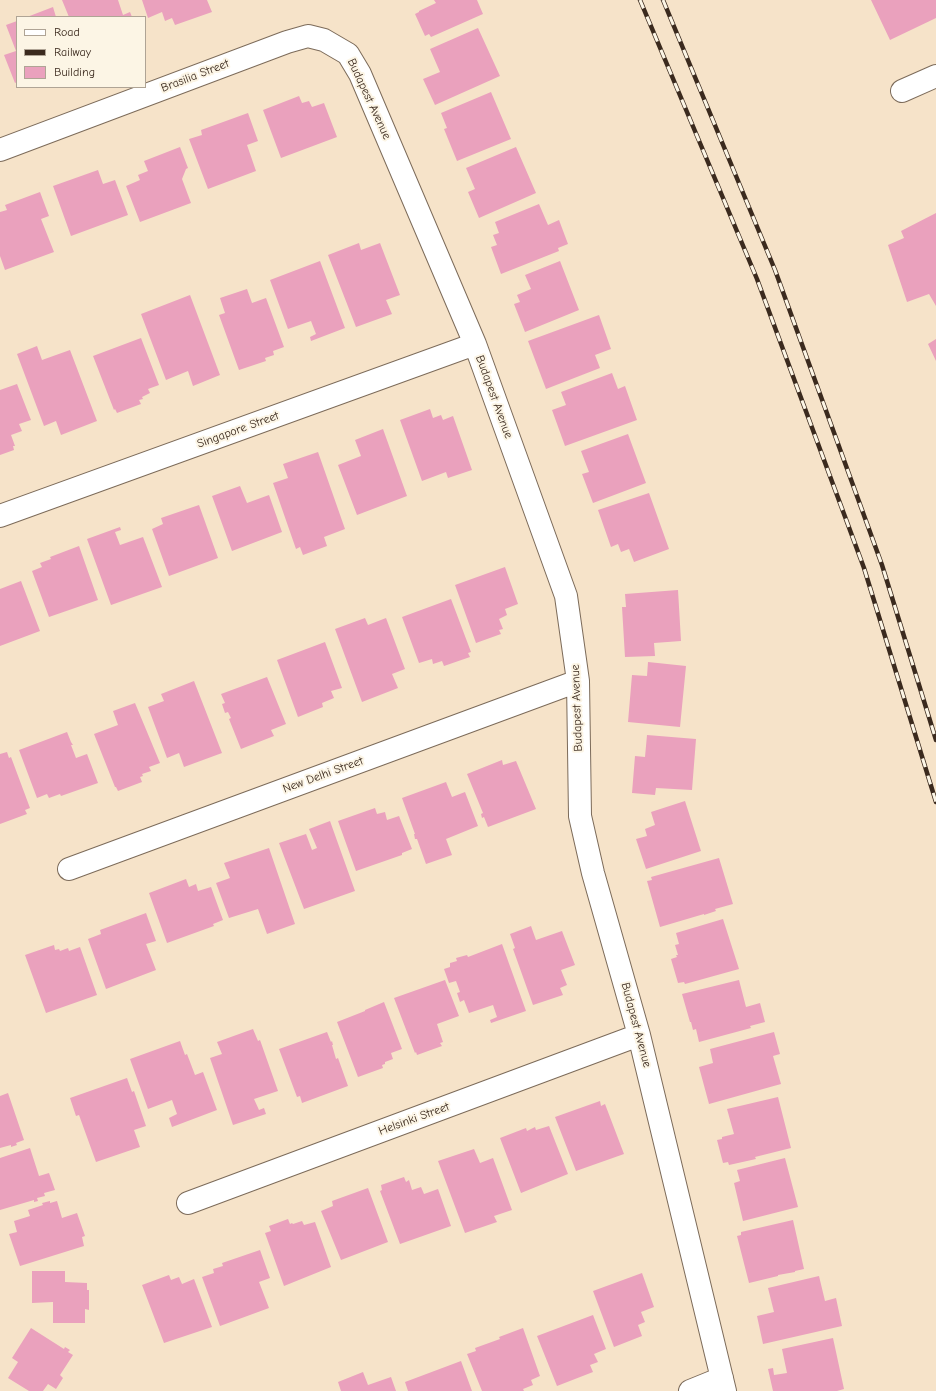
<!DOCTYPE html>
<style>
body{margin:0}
#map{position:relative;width:936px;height:1391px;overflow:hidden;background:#f6e3c9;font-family:"Comic Neue",sans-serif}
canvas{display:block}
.legend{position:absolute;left:16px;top:16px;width:130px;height:72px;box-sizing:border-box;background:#fcf5e5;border:1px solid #afa495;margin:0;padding:5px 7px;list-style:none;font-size:12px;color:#3b2a1e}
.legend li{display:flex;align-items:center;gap:8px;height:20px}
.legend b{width:20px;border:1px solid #afa495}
</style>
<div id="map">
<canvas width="936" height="1391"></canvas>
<ul class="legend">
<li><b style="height:5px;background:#fff"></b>Road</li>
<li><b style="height:5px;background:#3b2a1e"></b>Railway</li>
<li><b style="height:11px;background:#eaa1bd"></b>Building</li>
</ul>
</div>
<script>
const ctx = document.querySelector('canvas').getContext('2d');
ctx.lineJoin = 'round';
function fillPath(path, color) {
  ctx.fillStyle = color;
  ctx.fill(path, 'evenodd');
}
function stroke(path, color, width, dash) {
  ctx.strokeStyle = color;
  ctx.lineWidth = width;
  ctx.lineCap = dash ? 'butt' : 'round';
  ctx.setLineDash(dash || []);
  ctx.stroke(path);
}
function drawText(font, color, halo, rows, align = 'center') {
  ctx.font = font + ' "Comic Neue",sans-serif';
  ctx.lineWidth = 4;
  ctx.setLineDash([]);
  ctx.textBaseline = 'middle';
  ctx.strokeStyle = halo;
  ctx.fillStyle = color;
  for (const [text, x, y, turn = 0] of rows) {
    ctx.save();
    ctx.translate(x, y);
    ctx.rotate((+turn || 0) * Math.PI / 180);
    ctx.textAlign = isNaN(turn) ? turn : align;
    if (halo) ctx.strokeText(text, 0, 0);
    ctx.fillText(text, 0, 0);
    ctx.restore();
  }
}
fillPath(new Path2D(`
 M62 0H118L123 15 130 12 132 17H69Z
 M142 0H207L212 12 175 25 172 18 165 21 162 12 148 18Z
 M434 0H477L483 14 431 37 429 34 425 36 415 14 419 12V11L436 3Z
 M871 0H936V18L890 40Z
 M53 7 56 17H27Z
 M17 21V82L15 83 4 55 16 51 6 25Z
 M478 28 500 76 435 105 423 79 440 72 430 49Z
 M491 92 511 139 457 161 444 129 447 128 441 113Z
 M299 96 302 103 309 101 312 107 324 103 337 137 281 158 263 110Z
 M248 113 258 141 247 145 256 171 208 189 189 139 202 135 201 130Z
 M180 147 188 168 186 169 182 179 191 203 140 222 126 186 140 180 138 175 148 171 144 161Z
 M516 147 536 193 479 218 468 192 475 189 466 168Z
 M98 170 103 184 115 180 128 215 71 236 53 186Z
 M40 192 49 216 41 219 54 252 5 270 0 256V212L7 210 5 205Z
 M539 204 548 225 559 220 568 244 558 248 559 251 501 274 491 247 497 245 493 235 499 233 495 222Z
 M936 213V306L929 294 907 302 888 245 904 238 901 231Z
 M359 243 361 250 380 243 400 295 386 300 392 314 356 327 328 255Z
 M320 261 345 328 311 341 310 337 316 334 311 321 288 329 270 280Z
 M560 261 579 310 525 332 514 304 520 302 517 295 531 289 525 275Z
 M247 289 252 303 266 298 284 347 273 351 274 355 265 358 266 361 239 370 219 315 225 313 220 298Z
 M190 295 220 375 193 386 188 371 166 380 141 314Z
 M599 315 611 349 595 355 600 368 546 389 528 341Z
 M141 338 159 385 148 389 150 393 142 397 143 399 139 400 141 404 117 413 115 409 114 410 93 356Z
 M936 339V361L928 344Z
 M37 346 42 360 70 350 97 421 61 435 56 421 44 426 17 354Z
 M612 373 618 389 625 386 637 420 565 446 552 410 566 405 561 392Z
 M17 384 31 420 19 424 22 431 11 435 15 446H13L14 450 0 455V390Z
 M430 409 433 418 441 415 443 420 453 416 472 470 448 478 446 472 422 481 400 420Z
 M383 429 407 496 357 515 338 465 361 456 355 440Z
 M628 434 646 483 593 503 582 474 589 472 581 451Z
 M318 452 345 529 324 537 327 546 303 555 300 547 296 549 273 483 288 478 283 464Z
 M240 486 247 503 269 495 282 532 232 551 212 496Z
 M649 493 669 549 634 562 629 549 621 552 618 544 611 547 598 510Z
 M199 505 218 558 169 576 152 529 163 524 161 518Z
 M120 527 121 530 115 532 120 545 143 537 162 587 111 605 87 539Z
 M79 546 98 600 49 617 32 571 42 567 40 563 51 559 50 557Z
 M505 567 518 604 505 609 507 615 499 619 503 629 499 630 501 634 476 643 455 585Z
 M21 581 40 631 0 646V589Z
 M678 590 681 641 654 643 655 656 625 657 622 607H626L625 594Z
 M451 599 471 652 468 653 470 657 444 666 442 661 433 664 432 659 419 663 402 617Z
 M365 618 368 625 386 618 405 669 392 674 398 688 362 702 335 629Z
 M325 642 342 688 331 691 334 698 322 703 323 707 298 717 277 660Z
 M648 662 686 666 680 727 628 722 632 675 647 676Z
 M267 677 286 724 271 730 274 736 241 749 229 719 231 718 228 712 225 713 222 704 225 703 221 694Z
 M194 681 222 753 184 767 179 753 167 758 148 707 164 701 161 694Z
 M135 703 160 763 149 767 151 771 142 774 143 776 140 777 142 782 118 791 116 787H115L94 734 118 725 113 711Z
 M67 732 71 742 73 745H71L76 758 87 754 98 783 61 796 60 794 49 798 47 794 37 798 19 750Z
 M647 735 696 739 692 790 656 788 655 795 632 793 635 756 645 757Z
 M7 752 9 758 11 757 30 808 25 810 27 814 0 824V754Z
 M502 760 503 765 516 761 536 809 488 827 484 817 482 818 481 814 483 813 467 774Z
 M446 782 452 797 465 792 478 826 446 839 452 855 426 864 417 839H415L414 834H415L402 798Z
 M685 801 701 851 646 869 636 839 647 836 645 829 655 825 651 812Z
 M375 808 377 814 385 812 387 820 399 816 412 849 402 853V855L356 871 338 821Z
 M330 821 355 891 304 909 279 843 306 834 312 850 317 848 309 829Z
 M269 848 295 924 267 934 258 909 229 918 216 883 230 878 224 863Z
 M719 858 733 904 715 909 716 911 704 915V914L660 927 647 881 652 880 651 877Z
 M186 879 189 887 196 884 198 891 211 887 223 920 213 924 214 926 167 943 149 893Z
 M146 913 156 941 146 944 156 970 106 989 88 939 101 934 100 930Z
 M723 919 739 969 685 984 684 982 678 983 671 959 677 957 676 955H678L675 945 679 944 676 933Z
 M531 926 536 940 562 931 575 965 561 970 567 985 560 988 563 995 533 1005 513 949 515 948 510 934Z
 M502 944 526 1011 491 1023 490 1020 497 1017 493 1005 469 1013 464 1000 460 1002 457 993 460 992 456 981 449 983 444 969 450 967V963L457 961 456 958 467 955 468 957Z
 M54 945 55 950 59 949 60 951 68 948 69 951 80 947 97 995 46 1013 25 955Z
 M445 980 459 1016 437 1024 443 1042 440 1043 442 1046 417 1055 416 1052 415 1053 394 998Z
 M739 980 746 1007 760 1003 765 1022 750 1026 751 1028 699 1042 696 1029 693 1030 691 1022H690L682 994Z
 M384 1002 402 1049 391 1053 393 1059 385 1062V1064L382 1065 383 1068 358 1077 337 1022 365 1011V1010Z
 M253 1029 258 1041 260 1040 278 1091 254 1099 259 1110 264 1108 266 1114 233 1125 210 1058 222 1054 217 1042Z
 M327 1032 331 1042 332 1041 333 1045H332L336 1059 338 1058 348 1086 302 1103 300 1096 297 1097 279 1049Z
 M774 1032 780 1054 773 1056 781 1084 709 1104 699 1067 713 1063 710 1049Z
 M180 1041 185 1055 187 1054 195 1075 203 1072 217 1110 172 1127 169 1118 177 1114 172 1100 148 1109 130 1059Z
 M127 1078 132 1092 134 1091 146 1126 134 1130 140 1147 96 1162 79 1115 76 1116 70 1098Z
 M8 1093 24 1140 16 1143 17 1145 11 1147V1145L0 1148V1096Z
 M778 1097 791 1148 755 1157 756 1159 729 1165 728 1162 723 1163 717 1140 722 1139V1137L734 1134 727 1109Z
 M600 1101 601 1106 605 1104 624 1154 576 1171 555 1117Z
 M549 1126 568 1174 521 1193 500 1138 526 1128 527 1131 535 1127 536 1130Z
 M30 1148 39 1176 49 1173 55 1190 44 1193 45 1196 37 1198 38 1201 34 1202V1200L0 1210V1158Z
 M474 1149 480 1163 493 1158 512 1210 494 1216 497 1222 465 1233 438 1161Z
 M785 1158 798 1207 743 1221 734 1183 740 1181 737 1170Z
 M404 1177 406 1182 409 1180 412 1190 421 1187 424 1194 438 1189 451 1226 400 1244 380 1191 382 1190 381 1185Z
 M368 1188 388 1242 341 1260 321 1211 333 1206 332 1201Z
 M50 1201V1203L57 1201 62 1218 77 1213 85 1236 82 1237 84 1246 20 1266 9 1234 17 1232 14 1221 30 1216 28 1210 43 1205 42 1203Z
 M288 1219 290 1224 292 1223 293 1224 302 1221 304 1225 315 1222 331 1267 284 1286 265 1233 271 1231 269 1226Z
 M793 1220 804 1269 795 1271V1272L778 1275V1276L749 1283 737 1236 741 1235V1232Z
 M260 1250 270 1278 259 1282 269 1308 220 1326 202 1277 214 1273 213 1269 223 1266 222 1263Z
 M32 1271H65V1282L87 1283V1290H89V1310L85 1309V1323H53V1302L32 1303Z
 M642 1273 654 1307 641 1312 645 1322 638 1325 642 1336 614 1347 593 1291Z
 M169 1275 171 1280 179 1277 182 1284 194 1279 212 1327 164 1343 142 1285Z
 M819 1276 825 1301 836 1298 842 1326 763 1344 757 1316 774 1312 768 1288Z
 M593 1315 606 1349 594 1354 598 1362 590 1365 593 1372 557 1386 537 1336Z
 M31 1328 64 1349 65 1347 70 1350 68 1352 73 1355 60 1375 63 1378 56 1389 48 1384 43 1391H29L8 1378 18 1362 12 1358Z
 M523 1328 540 1376 531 1380 533 1385 523 1389 524 1391H482L467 1354 476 1351 475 1348 500 1339 499 1337Z
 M833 1338 844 1389 837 1391H773L768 1369 773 1368 774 1375 787 1373 782 1349Z
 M461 1361 472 1391H408L405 1382Z
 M363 1372 368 1385 391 1377 396 1391H341L338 1382Z`), '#eaa1bd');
const minor = new Path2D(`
 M902 91 936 76
 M0 150 287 42 308 36 324 40 348 54 360 74 475 344 566 596 578 681 580 816 593 873 639 1035 725 1391
 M0 516 475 344
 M69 869 578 681
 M188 1203 639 1035
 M690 1391 722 1378`);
stroke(minor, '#7c6b5a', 24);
stroke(minor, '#fff', 22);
const rail = new Path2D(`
 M640 0 757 279 864 568 936 802
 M663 0 775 270 882 565 936 740`);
stroke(rail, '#3b2a1e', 4.5);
stroke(rail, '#fcf5e5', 3, [9]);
drawText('12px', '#3b2a1e', '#fcf5e5', [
 ["Brasilia Street",195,76,-21],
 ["Budapest Avenue",369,99,65],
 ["Budapest Avenue",494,397,70],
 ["Singapore Street",238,430,-20],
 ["Budapest Avenue",577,708,-92],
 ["New Delhi Street",323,775,-20],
 ["Budapest Avenue",636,1025,75],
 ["Helsinki Street",414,1119,-20]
]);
</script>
